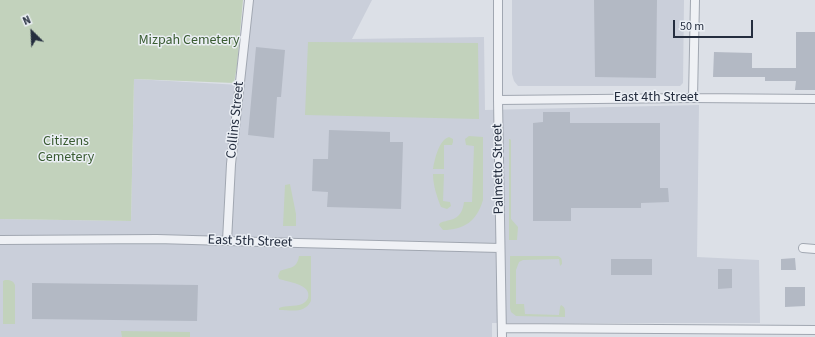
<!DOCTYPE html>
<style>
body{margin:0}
#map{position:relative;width:815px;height:337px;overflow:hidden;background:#dce0e7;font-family:"Source Sans 3",sans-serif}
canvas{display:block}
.north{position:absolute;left:12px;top:12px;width:40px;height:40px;-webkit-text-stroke:3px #ebeff5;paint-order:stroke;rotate:336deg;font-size:11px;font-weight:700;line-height:16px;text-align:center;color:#252e3f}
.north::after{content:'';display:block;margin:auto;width:14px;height:18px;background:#252e3f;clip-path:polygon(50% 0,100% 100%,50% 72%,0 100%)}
.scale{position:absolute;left:673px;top:20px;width:80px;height:18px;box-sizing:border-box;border:2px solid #252e3f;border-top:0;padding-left:5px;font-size:12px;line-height:14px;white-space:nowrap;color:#252e3f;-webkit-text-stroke:3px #ebeff5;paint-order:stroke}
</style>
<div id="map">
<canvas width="815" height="337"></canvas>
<div class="north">N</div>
<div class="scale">50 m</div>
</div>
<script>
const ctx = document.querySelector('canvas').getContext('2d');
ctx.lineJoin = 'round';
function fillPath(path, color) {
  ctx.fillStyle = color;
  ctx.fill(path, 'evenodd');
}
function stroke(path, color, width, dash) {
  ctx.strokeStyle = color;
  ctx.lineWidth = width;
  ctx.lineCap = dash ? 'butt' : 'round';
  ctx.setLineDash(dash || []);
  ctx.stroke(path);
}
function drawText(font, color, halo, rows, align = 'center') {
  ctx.font = font + ' "Source Sans 3",sans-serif';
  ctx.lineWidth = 3;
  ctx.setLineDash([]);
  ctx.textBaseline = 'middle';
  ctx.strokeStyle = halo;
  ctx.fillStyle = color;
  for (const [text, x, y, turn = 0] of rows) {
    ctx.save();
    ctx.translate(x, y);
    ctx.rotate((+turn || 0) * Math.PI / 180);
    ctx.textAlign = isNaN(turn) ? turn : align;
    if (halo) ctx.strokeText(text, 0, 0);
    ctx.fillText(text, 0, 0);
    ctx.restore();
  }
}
fillPath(new Path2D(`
 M249 0H372L352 39 484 37 485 110 699 105 697 257 759 260 760 323H492V337H0V219L131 221 134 79 240 85Z
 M512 0H684L683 83 680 86H518L514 81 512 74Z`), '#cacfda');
fillPath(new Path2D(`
 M0 0H243L237 66 234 83 134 79 131 221 0 219Z
 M308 42 478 43 479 119 305 115Z
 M469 136 483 137V200C477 221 464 230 443 230L439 225 440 223C444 221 447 221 450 220 460 218 463 210 464 202H472L474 146 466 145 465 139Z
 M449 137 453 139V142L452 145H444V169H433C435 158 439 140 449 137Z
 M509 139H510L511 140V219L518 227 517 240H509Z
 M433 174H444L443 201 450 202 451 206 447 209 441 207C437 197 433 185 433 174Z
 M290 184 296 214V226H283L285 185Z
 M299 256H311V301C304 314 292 310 279 310V308C287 305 294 307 302 304 304 303 307 301 308 298 312 284 288 282 279 279L278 276 280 271C290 267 297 269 299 256Z
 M510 256H558C562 258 562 260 562 264L560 266 559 259 523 260 519 262 516 270V304H524L525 314 559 315 560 307 561 305C566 307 565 312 565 317L516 316 511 312 510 308Z
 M5 280C9 280 13 280 15 285V324H3V281Z
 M121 331 190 332V337H122Z`), '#c2d2bc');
fillPath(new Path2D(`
 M594 0H657L656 78 595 77Z
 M796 32H815V90H795L796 81H765V77H713L714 52 752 53V68H796Z
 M256 47 285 50 281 97H277L274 138 248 135Z
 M543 112H570V123H660V188H668L669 202 641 203V208H571V221H533V123L543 122Z
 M329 130 390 132V142H403L401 209 327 207 328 192 312 191 313 159H328Z
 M795 258 796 270H781V259Z
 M611 259H652V275H611Z
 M718 269H732V288L718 289Z
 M32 283 198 285 197 321 32 319Z
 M785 287H805V306L785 307Z`), '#b3b9c4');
const street = new Path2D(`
 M498 0V100L502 337
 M693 98 695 0
 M498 100 693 98 815 99
 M0 240 157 239 298 243 500 248
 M227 241 231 164 249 0
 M803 248 815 249
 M502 328 815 330`);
stroke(street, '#a1a7b1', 10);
stroke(street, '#eff1f5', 8);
drawText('14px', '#395b31', '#ebeff5', [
 ["Mizpah Cemetery",189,41],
 ["Citizens",66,142],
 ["Cemetery",66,158]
]);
drawText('14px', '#252e3f', '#ebeff5', [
 ["East 4th Street",656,98],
 ["Collins Street",236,120,-84],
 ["Palmetto Street",499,169,-91],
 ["East 5th Street",250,242,2]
]);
</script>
